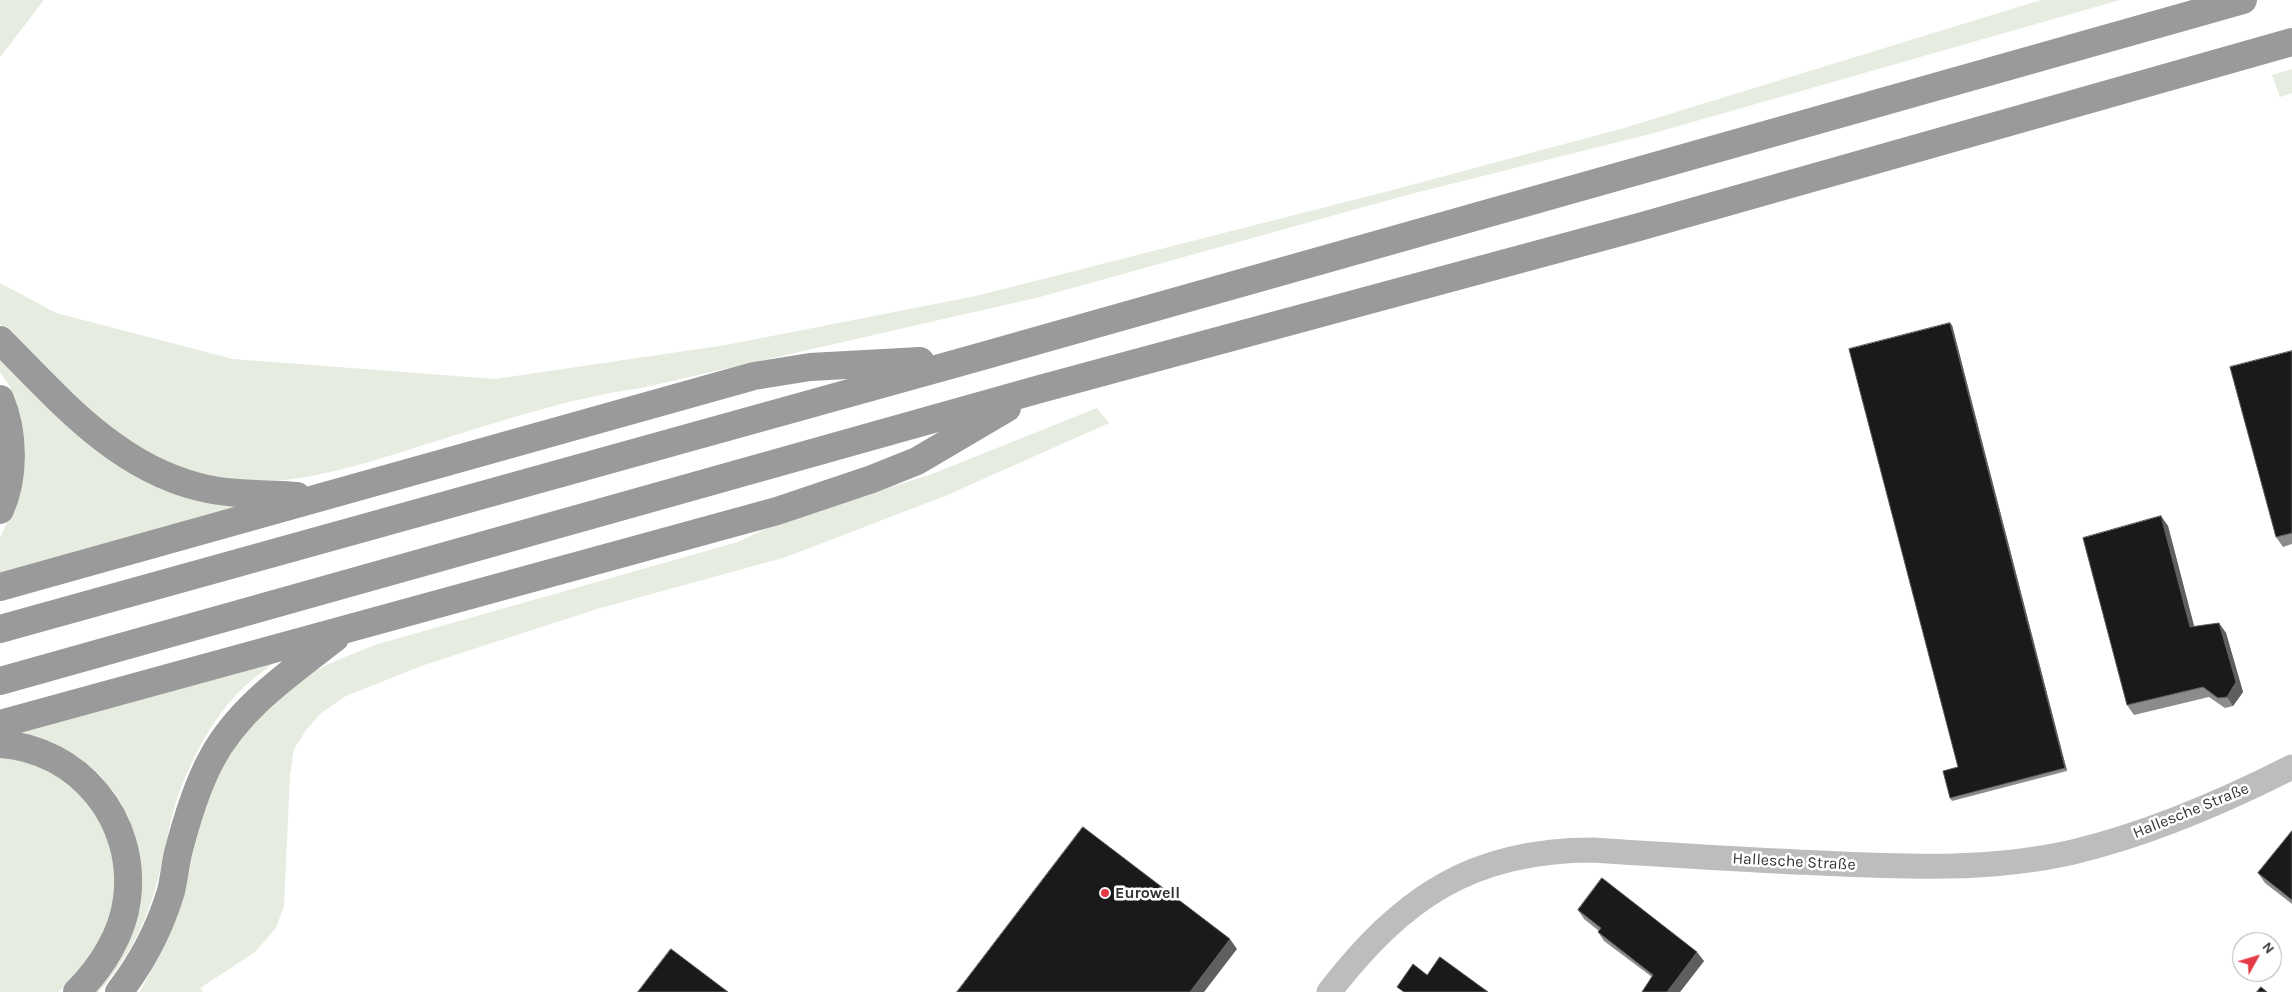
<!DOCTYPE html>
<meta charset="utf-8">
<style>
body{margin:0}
#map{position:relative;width:2292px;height:992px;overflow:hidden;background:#fff;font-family:Karla,sans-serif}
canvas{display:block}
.north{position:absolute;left:2232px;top:932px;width:50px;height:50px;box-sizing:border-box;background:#fff;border:1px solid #adadad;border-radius:50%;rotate:51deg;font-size:14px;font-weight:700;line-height:20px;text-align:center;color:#333}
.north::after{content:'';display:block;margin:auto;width:18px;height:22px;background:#e63946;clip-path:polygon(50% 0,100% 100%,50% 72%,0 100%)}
</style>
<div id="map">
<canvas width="2292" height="992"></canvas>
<div class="north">N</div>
</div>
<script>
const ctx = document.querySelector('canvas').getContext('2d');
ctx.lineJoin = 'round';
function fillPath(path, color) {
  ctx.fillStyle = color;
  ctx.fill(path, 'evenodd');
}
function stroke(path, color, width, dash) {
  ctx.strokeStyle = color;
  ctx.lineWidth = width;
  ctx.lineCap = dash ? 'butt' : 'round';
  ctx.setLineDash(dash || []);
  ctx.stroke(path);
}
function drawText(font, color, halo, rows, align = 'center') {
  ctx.font = font + ' Karla,sans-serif';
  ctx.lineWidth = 5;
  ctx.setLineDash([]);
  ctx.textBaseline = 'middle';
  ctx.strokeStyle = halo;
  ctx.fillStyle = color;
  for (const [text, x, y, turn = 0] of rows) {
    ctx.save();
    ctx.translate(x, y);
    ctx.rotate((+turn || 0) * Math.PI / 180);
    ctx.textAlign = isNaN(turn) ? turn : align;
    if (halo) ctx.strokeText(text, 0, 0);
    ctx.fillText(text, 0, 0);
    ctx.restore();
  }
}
fillPath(new Path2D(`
 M0 0H44L1 56H0Z
 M2041 0H2120L1654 133 1407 195 1040 297 641 388C569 398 502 421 433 442 363 464 288 491 215 479 186 474 149 456 124 440 82 413 37 360 0 324V283L56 313 233 359 495 379 726 345 976 296 1385 192 1624 128Z
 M2292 69V93L2280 97 2272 75Z
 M0 356 59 415 252 507 0 575V538L19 497 24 441 10 387 0 372Z
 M1097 408 1109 423 945 496 786 557 597 609 424 665 346 696 321 713 306 730 294 749 290 775 284 906 276 928 255 952 200 988 203 992H140C149 973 162 954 169 934 183 897 189 856 201 817 219 763 252 714 299 681 323 664 351 655 378 644L738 542 777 523 932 474Z
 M277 660C264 671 248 682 236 695 211 721 192 759 179 793 167 827 164 863 153 896 141 934 124 962 99 992H90L137 848 129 819 116 795 99 774 77 756 51 742 13 731Z
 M0 751C13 754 28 756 41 761 77 776 108 817 117 855 121 876 113 917 104 937 94 958 75 976 58 992H0Z`), '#e6ecdf');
stroke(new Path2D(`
 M1329 992C1402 898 1471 850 1593 850 1669 855 1745 860 1820 863 1904 867 1991 871 2073 852 2149 834 2223 802 2292 767`), '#bdbdbd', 25);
stroke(new Path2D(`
 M0 340C59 399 115 466 199 487 230 495 265 494 297 496
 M0 399C14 432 15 477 0 510
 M0 587 754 376 810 367 920 361
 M0 629 972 359 2243 0
 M0 681 1040 389 1639 227 2292 42
 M0 724 777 511 872 479 917 461 1007 408
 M0 744C79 749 137 820 127 899 123 934 101 968 77 992
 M119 992C143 961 160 928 171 891 174 879 175 866 178 853 186 822 196 788 211 760 238 708 290 673 335 638`), '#9a9a9a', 28);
fillPath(new Path2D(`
 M1952 325 2067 771 1952 801 1950 798 1958 767Z
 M2292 351V544L2283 547 2276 537Z
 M2161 516 2168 526 2194 627 2219 623 2226 633 2243 692 2233 706 2225 708 2209 697 2134 715 2127 705Z
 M2292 831V904L2265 883 2258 873Z
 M1578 910 1704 961 1680 992H1642L1652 977 1604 941 1598 932 1599 931 1584 919Z`), '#8c8c8c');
fillPath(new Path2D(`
 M1950 323 1952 325 2067 771 2065 768Z
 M2161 516 2168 526 2197 637 2190 627Z
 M2219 623 2226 633 2243 692 2233 706 2227 697Z
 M1230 939 1237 949 1204 992H1190Z
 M1697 952 1704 961 1680 992H1667Z`), '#5f5f5f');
const building = new Path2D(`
 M1950 323 2065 768 1950 798 1943 771 1958 767 1849 349Z
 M2292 351V533L2276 537 2230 367Z
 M2161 516 2190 627 2219 623 2236 682 2227 697 2218 698 2203 687 2127 705 2083 538Z
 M1083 827 1230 939 1190 992H957Z
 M2292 831V900L2258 873Z
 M1602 878 1697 952 1667 992H1642L1653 975 1598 932 1601 928 1578 910Z
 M671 949 728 992H638Z
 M1440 957 1488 992H1404L1397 987 1413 964 1427 975Z
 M2261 987 2267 992H2257Z`);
fillPath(building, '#1a1a1a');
stroke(building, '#5f5f5f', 1);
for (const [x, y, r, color] of [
 [1105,893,5,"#e63946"]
]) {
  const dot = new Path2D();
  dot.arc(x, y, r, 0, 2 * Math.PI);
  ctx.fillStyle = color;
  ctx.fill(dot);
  stroke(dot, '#fff', 2);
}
drawText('16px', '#333', '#fff', [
 ["Hallesche Straße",2191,811,-22],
 ["Hallesche Straße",1794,862,3]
]);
drawText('bold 16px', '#333', '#fff', [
 ["Eurowell",1115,893]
], 'left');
</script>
